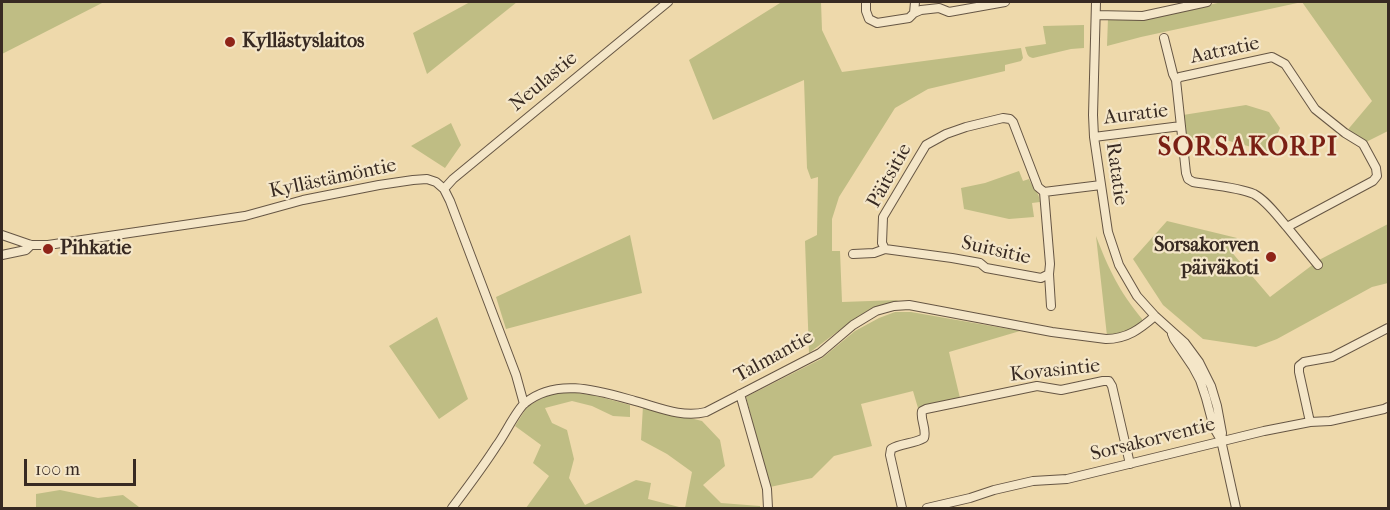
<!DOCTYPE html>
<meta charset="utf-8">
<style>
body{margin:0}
#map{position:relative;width:1390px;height:510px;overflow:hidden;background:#eed9ab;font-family:"IM FELL French Canon",serif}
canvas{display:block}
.frame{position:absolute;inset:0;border:3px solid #382a22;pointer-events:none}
.scale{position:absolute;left:24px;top:459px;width:112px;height:27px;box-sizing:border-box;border:3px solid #382a22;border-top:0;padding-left:8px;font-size:18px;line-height:21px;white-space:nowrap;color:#382a22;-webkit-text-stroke:4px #f4e6c8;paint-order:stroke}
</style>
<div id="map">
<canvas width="1390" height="510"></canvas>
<div class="frame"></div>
<div class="scale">100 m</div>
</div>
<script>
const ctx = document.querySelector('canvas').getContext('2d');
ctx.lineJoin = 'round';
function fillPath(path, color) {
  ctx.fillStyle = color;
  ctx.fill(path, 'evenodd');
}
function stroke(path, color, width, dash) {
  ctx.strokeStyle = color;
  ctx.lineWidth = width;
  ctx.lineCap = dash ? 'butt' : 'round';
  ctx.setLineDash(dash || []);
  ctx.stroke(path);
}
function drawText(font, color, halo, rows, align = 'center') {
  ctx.font = font + ' "IM FELL French Canon",serif';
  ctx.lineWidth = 4.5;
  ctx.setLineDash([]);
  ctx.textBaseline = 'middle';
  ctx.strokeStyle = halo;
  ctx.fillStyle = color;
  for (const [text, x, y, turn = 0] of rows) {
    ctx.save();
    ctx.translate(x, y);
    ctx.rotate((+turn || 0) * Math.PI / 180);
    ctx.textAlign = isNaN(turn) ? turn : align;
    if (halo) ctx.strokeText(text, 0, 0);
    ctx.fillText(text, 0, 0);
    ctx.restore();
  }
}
fillPath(new Path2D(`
 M2 2H104L2 54Z
 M470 2H517L427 74 413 33Z
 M780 2H821L822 30 842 72 1021 48 1023 58 1021 61 1005 65V71L928 89 895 108 839 197 832 219V251H840L842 302 899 300 869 310 849 323 809 353 805 241 817 235 818 177 811 179 807 168 804 80 713 120 689 60 780 3Z
 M1222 2H1388V131L1364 143 1345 133 1372 101 1302 2 1141 37 1107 46 1108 18 1142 20Z
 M1084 25V48L1071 49 1033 58C1027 57 1027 53 1025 47L1046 44 1043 26Z
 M1246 105 1269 112 1280 128 1270 152 1218 138 1186 141 1183 115Z
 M451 123 461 145 445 168 411 146Z
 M1019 171 1023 181 1029 179C1033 189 1039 191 1040 202L1032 203 1034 217 1009 219 964 209 961 188 985 183Z
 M1167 221 1237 238 1229 249 1270 297 1319 260 1388 224V283L1372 287 1277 339 1256 347 1203 339 1163 305 1133 259Z
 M630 235 642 293 506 329 496 297Z
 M1096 236C1109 270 1119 291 1142 319V321C1129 332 1123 334 1107 336Z
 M895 312H911L1020 331 949 352 960 398 918 408 913 391 861 404 872 446 834 456 812 478 770 487 746 397 821 359 855 331 879 318Z
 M437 317 468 399 439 419 389 346Z
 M560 391 593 395 630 405V417L613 416 592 406 572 401 545 408 552 423 567 430 574 459 569 478 585 505 636 480 651 483 648 499 683 508H526L549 476 533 463 541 445 515 426 527 407 547 395Z
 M643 406 702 421 720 440 725 466 703 485 721 503 760 506V508H685L692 472 667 454 641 440Z
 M60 490 98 498 123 495 139 507 137 508H36V494Z`), '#bfbd84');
const minor = new Path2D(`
 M866 2V11L869 19 877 23 909 18 914 13 921 10 939 8 949 12 1005 2
 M1096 2 1093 115 1094 137 1108 232 1119 265 1137 296 1155 316 1185 343 1199 362 1211 386 1217 406 1222 433 1221 440
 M914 13 915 2
 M1096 15 1143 16 1207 2
 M1164 38 1173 74 1176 80
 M1272 57 1285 64 1315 109 1345 133 1363 144 1376 168 1377 176 1373 181 1287 227C1278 217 1267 201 1254 194 1238 187 1211 185 1193 182L1188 179 1186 173 1176 80 1180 77Z
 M1094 137 1181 126
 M444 189 453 179 668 2
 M1044 192 1101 185
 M1287 227 1318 265
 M2 235 31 245H48L245 216 303 200 379 185 413 180 427 179 436 182 444 189 450 201 516 375 524 404
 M885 249 882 243 883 217 926 145 946 134 966 127 1003 118 1010 119 1013 122 1038 187 1044 192
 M853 254 874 253 885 249 952 258 980 263 986 268 1041 278 1049 274 1050 264 1044 192
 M2 255 26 250 31 245
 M1049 274 1051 306
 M1172 334 1174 339 1193 367 1200 380 1206 398 1214 428 1221 440 1236 508
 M740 394 767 489 768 508
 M1310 422 1299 372V366L1304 362 1332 357 1388 328
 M452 508C467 488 483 467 497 445 504 436 517 409 525 403 557 377 599 391 635 401 658 407 681 418 706 412L820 353 853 325 876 311 894 306 909 305 1052 332 1106 339C1127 339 1140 329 1155 316
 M902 508 890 455 891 449C901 443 914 444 924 438 927 429 920 420 922 411L926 409 1037 386 1061 390 1103 381H1109L1112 386 1130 464
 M927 508 970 498 994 490 1033 481 1067 479 1264 431 1310 422 1330 421 1384 409 1388 407`);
stroke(minor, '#665644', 10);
stroke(minor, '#f4e6c8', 8);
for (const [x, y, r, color] of [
 [230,42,6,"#8f2418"],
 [48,249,6,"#8f2418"],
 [1271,257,6,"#8f2418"]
]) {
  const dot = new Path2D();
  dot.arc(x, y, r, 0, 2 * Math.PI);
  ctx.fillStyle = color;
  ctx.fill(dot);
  stroke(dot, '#f4e6c8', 2);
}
drawText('bold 20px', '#382a22', '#f4e6c8', [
 ["Kyllästyslaitos",242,42],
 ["Sorsakorven",1259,246,"right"],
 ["päiväkoti",1259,269,"right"],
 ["Pihkatie",60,249]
], 'left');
drawText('20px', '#382a22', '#f4e6c8', [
 ["Aatratie",1225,51,-12],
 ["Neulastie",544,82,-40],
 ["Auratie",1136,115,-7],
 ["Ratatie",1116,174,82],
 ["Päitsitie",890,176,-61],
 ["Kyllästämöntie",333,179,-12],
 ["Suitsitie",996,251,13],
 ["Talmantie",774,357,-29],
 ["Kovasintie",1055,371,-6],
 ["Sorsakorventie",1153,440,-14]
]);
ctx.letterSpacing = '1.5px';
drawText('bold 26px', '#7a1f14', '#f4e6c8', [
 ["SORSAKORPI",1248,149]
]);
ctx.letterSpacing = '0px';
</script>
